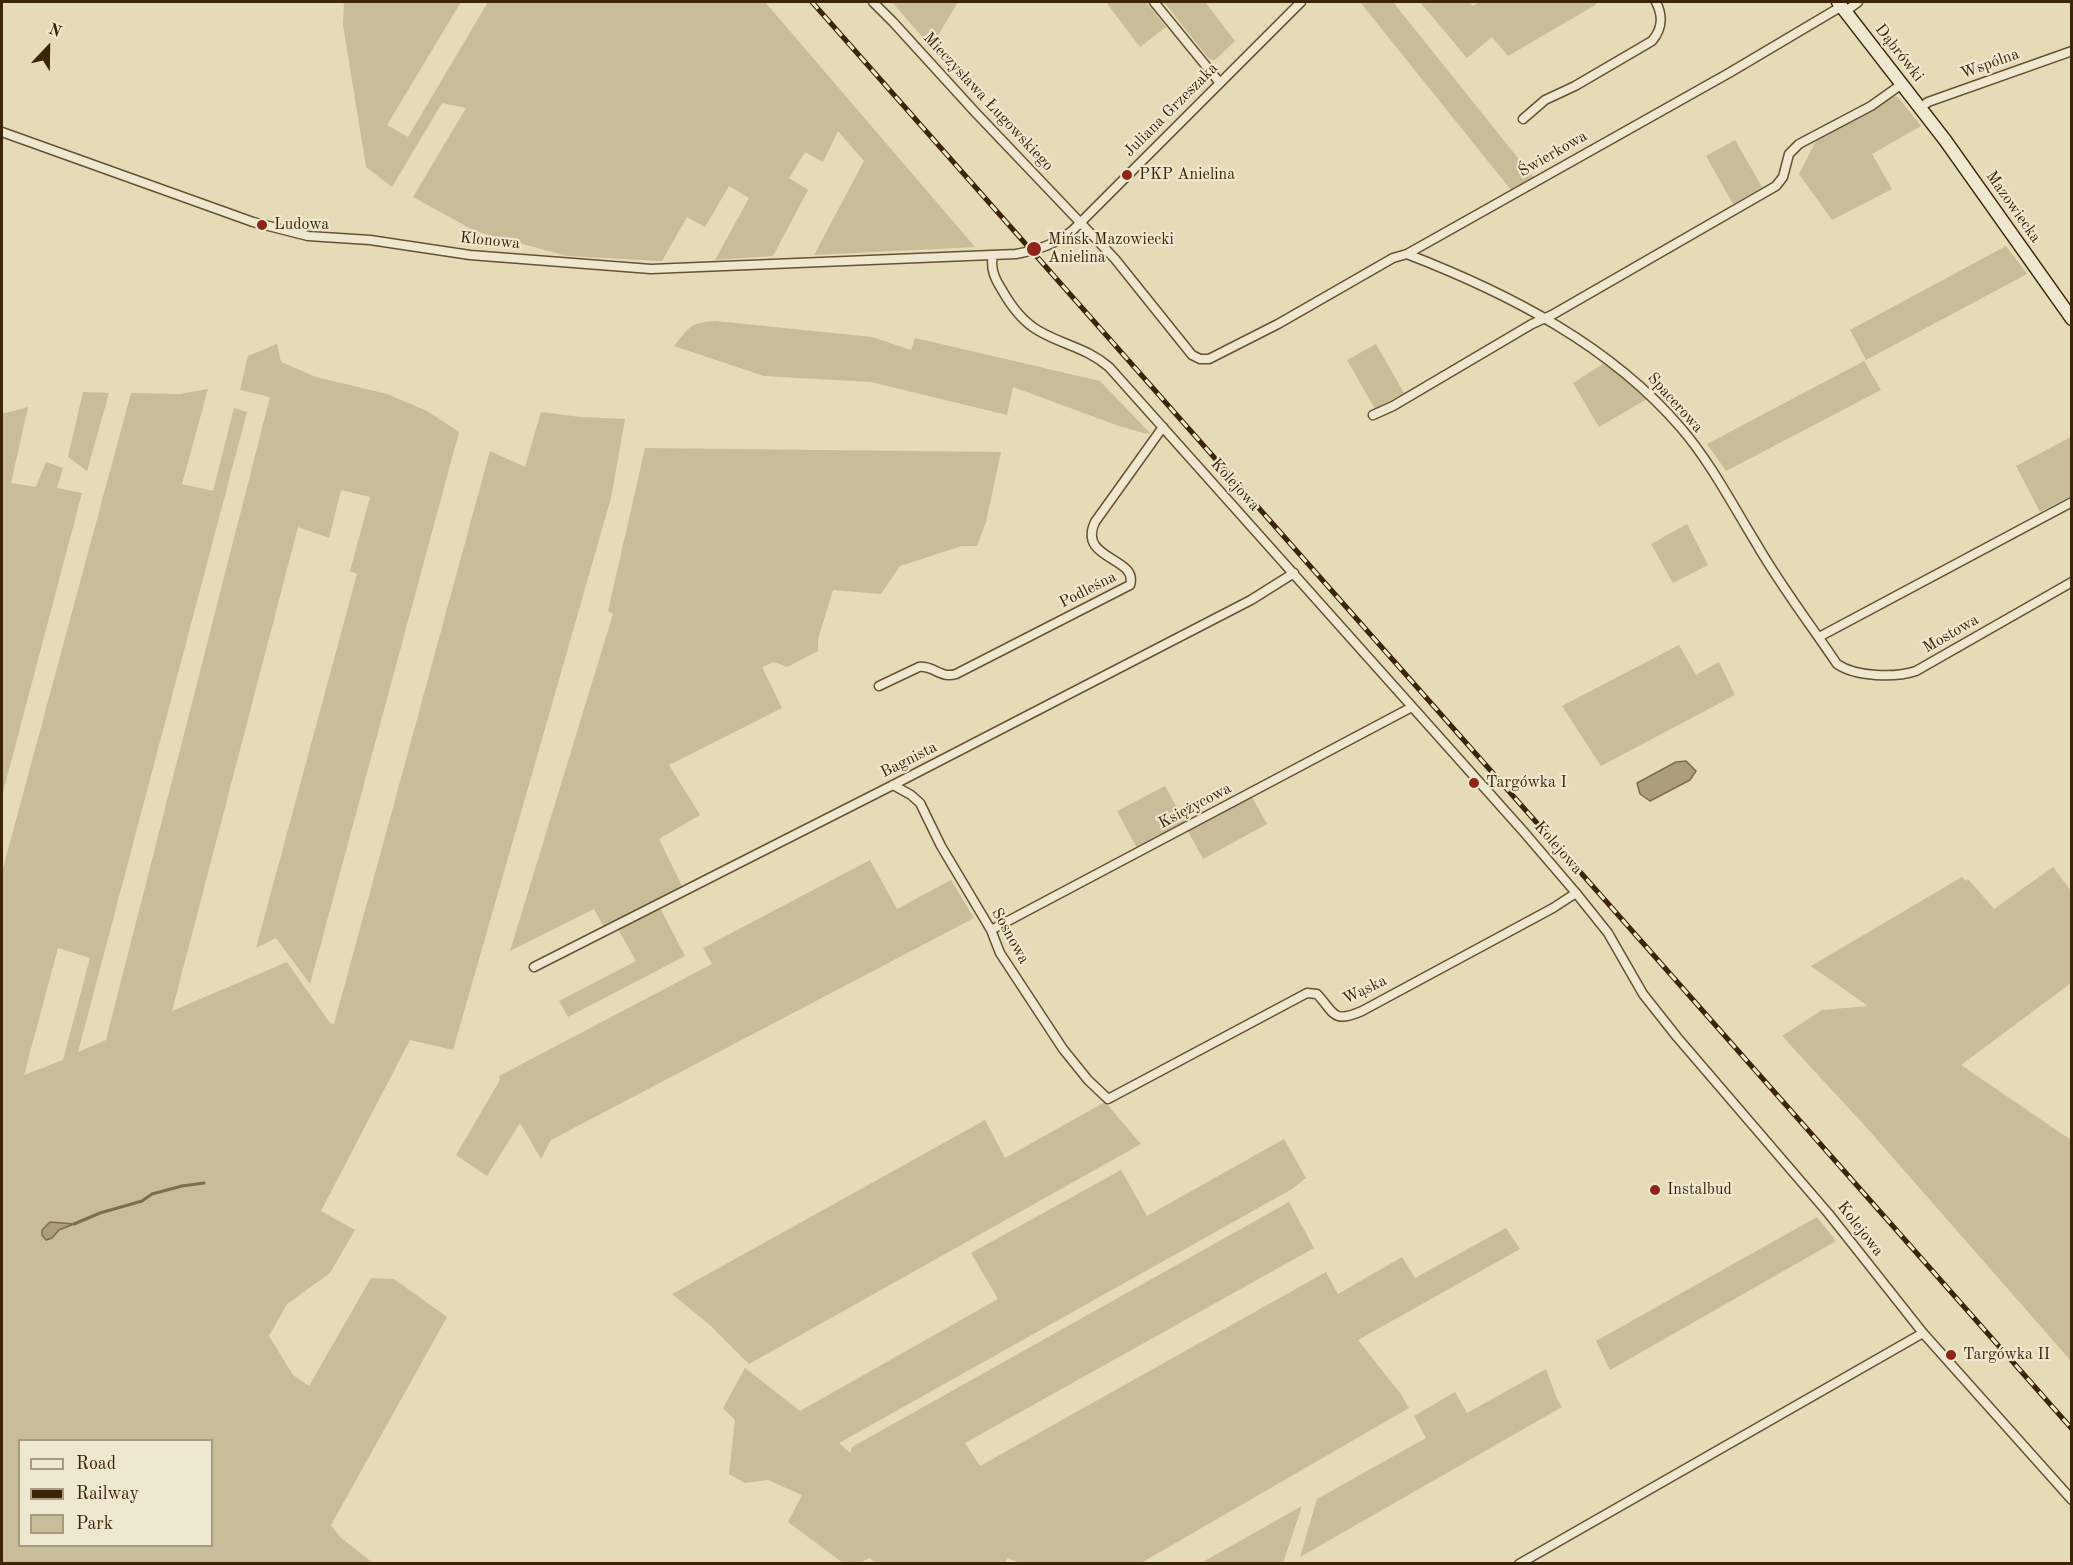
<!DOCTYPE html>
<meta charset="utf-8">
<style>
body{margin:0}
#map{position:relative;width:2073px;height:1565px;overflow:hidden;background:#e5dbb7;font-family:"Old Standard TT",serif}
canvas{display:block}
.frame{position:absolute;inset:0;border:3px solid #3c2406;pointer-events:none}
.legend{position:absolute;left:18px;top:1439px;width:195px;height:108px;box-sizing:border-box;background:#eee8d0;border:2px solid #a79a7f;margin:0;padding:8px 10px;list-style:none;font-size:18px;color:#3c2406}
.legend li{display:flex;align-items:center;gap:12px;height:30px}
.legend b{width:30px;border:2px solid #a79a7f}
.north{position:absolute;left:18px;top:18px;width:60px;height:60px;-webkit-text-stroke:4px #eee8d0;paint-order:stroke;rotate:22deg;font-size:16px;font-weight:700;line-height:24px;text-align:center;color:#3c2406}
.north::after{content:'';display:block;margin:auto;width:21px;height:27px;background:#3c2406;clip-path:polygon(50% 0,100% 100%,50% 72%,0 100%)}
</style>
<div id="map">
<canvas width="2073" height="1565"></canvas>
<div class="frame"></div>
<ul class="legend">
<li><b style="height:8px;background:#eee8d0"></b>Road</li>
<li><b style="height:8px;background:#3c2406"></b>Railway</li>
<li><b style="height:16px;background:#c8bc99"></b>Park</li>
</ul>
<div class="north">N</div>
</div>
<script>
const ctx = document.querySelector('canvas').getContext('2d');
ctx.lineJoin = 'round';
function fillPath(path, color) {
  ctx.fillStyle = color;
  ctx.fill(path, 'evenodd');
}
function stroke(path, color, width, dash) {
  ctx.strokeStyle = color;
  ctx.lineWidth = width;
  ctx.lineCap = dash ? 'butt' : 'round';
  ctx.setLineDash(dash || []);
  ctx.stroke(path);
}
function drawText(font, color, halo, rows, align = 'center') {
  ctx.font = font + ' "Old Standard TT",serif';
  ctx.lineWidth = 4.5;
  ctx.setLineDash([]);
  ctx.textBaseline = 'middle';
  ctx.strokeStyle = halo;
  ctx.fillStyle = color;
  for (const [text, x, y, turn = 0] of rows) {
    ctx.save();
    ctx.translate(x, y);
    ctx.rotate((+turn || 0) * Math.PI / 180);
    ctx.textAlign = isNaN(turn) ? turn : align;
    if (halo) ctx.strokeText(text, 0, 0);
    ctx.fillText(text, 0, 0);
    ctx.restore();
  }
}
fillPath(new Path2D(`
 M344 2H461L387 125 408 137 488 2H765L975 247 814 255 864 161 838 131 823 162 805 152 789 178 808 190 773 256 715 260 749 198 729 186 705 227 687 217 662 261 567 256 475 231 413 197 466 108 442 103 392 187 366 167 343 25Z
 M892 2H958L931 47Z
 M1106 2H1146L1166 27 1140 47Z
 M1164 2H1205L1235 41 1215 60 1209 59Z
 M1360 2H1393L1534 178 1511 190Z
 M1421 2H1470L1473 6 1479 2H1595L1597 4 1508 56 1492 37 1467 58 1420 2Z
 M1891 96 1898 97 1921 126 1872 154 1892 189 1832 220 1799 174 1817 139Z
 M1735 140 1762 187 1733 204 1706 156Z
 M2006 246 2027 274 1866 360 1850 330Z
 M716 321 872 337 911 350 915 338 1100 381 1150 433 1147 434 1119 426 1013 387 1007 415 871 382 764 376 674 346C690 326 690 323 716 321Z
 M277 344 281 362 316 377 387 394 427 411 459 432 310 984 276 938 256 948 357 574 350 571 370 497 341 490 329 538 298 527 172 1011 287 962 330 1023 334 1024 490 451 525 467 541 412 580 417 625 419 611 498 453 1050 410 1040 321 1211 355 1230 330 1273 287 1304 269 1336 293 1375 309 1386 371 1278 394 1279 447 1317 331 1525 340 1537 373 1563 2 1564V872L131 393 180 394 208 389 182 484 213 491 234 408 247 412 78 1052 106 1040 270 397 240 390 248 356ZM58 948 90 958 63 1060 24 1075ZM20 1440H212V1546H20Z
 M1376 344 1404 393 1375 409 1347 360Z
 M1864 361 1881 390 1726 471 1707 444Z
 M1606 362 1640 390 1647 399 1599 427 1573 383Z
 M83 392 109 393 87 471 68 457Z
 M28 407 11 483 36 487 46 462 63 468 57 488 82 493 2 796V414Z
 M2071 437V496L2040 512 2016 466Z
 M645 448 1001 452 986 522 977 546H962L900 566 881 594 833 590 818 639V651L787 667 774 662 762 667 782 708 669 765 700 815 659 839 683 888 605 929 594 909 510 951 613 614 608 611Z
 M1687 524 1708 565 1673 583 1651 544Z
 M1679 645 1696 675 1719 662 1735 695 1601 766 1562 706Z
 M1165 786 1185 822 1137 848 1117 811Z
 M1252 797 1267 824 1203 859 1188 831Z
 M870 860 897 909 951 880 974 918 551 1140 541 1159 520 1123 487 1176 456 1155 500 1080 499 1076 712 964 703 948Z
 M2053 867 2071 891V983L1961 1065 2071 1140V1361L1866 1127 1782 1036 1822 1010 1868 1006 1811 966 1962 877 1966 881 1968 879 1994 909Z
 M660 908 685 956 568 1017 559 1001 636 961 618 929Z
 M1105 1102 1141 1144 749 1364 711 1326 672 1294 985 1120 1005 1158Z
 M1284 1139 1306 1178 1292 1189 839 1443 850 1453 852 1447 1289 1202 1314 1248 965 1443 980 1466 1326 1272 1338 1294 1402 1257 1415 1278 1506 1228 1520 1249 1358 1340 1400 1393 1409 1408 1141 1563 1022 1564 1008 1558 1004 1564H878L869 1558 860 1563H843L788 1522 802 1495 768 1480 745 1483 729 1474 735 1420 723 1408 745 1368 800 1411 998 1299 971 1253 1121 1170 1147 1216Z
 M1817 1217 1836 1241 1610 1370 1596 1341Z
 M1546 1369 1557 1399 1562 1407 1300 1557 1317 1499 1426 1438 1414 1416 1455 1392 1467 1413Z
 M1302 1506 1283 1563H1201Z`), '#c8bc99');
const water = new Path2D(`
 M1686 761 1696 771 1690 780 1650 801 1640 794 1637 783 1676 762Z
 M50 1222 74 1224 59 1230 52 1238 46 1240 42 1235V1230Z`);
fillPath(water, '#ac9d7b');
stroke(water, '#7f6d4c', 1.5);
stroke(new Path2D(`
 M74 1224 100 1213 142 1201 152 1194 182 1186 204 1183`), '#7f6d4c', 3);
const street = new Path2D(`
 M873 2 893 22 975 112 1115 259 1192 355 1200 359H1209L1278 324 1393 258 1407 254 1729 73 1842 6
 M1154 2 1220 83
 M1846 11 1858 2
 M1920 108 1928 102 2072 51
 M1523 119 1545 100 1575 86 1652 41C1663 28 1663 16 1656 2
 M2 132 253 222 308 236 370 240 470 255 651 269 1016 254C1038 250 1056 244 1073 230L1301 2
 M1407 254C1508 293 1610 345 1681 428 1711 463 1732 504 1756 543 1780 585 1810 624 1837 664 1856 677 1895 678 1916 671L2072 582
 M993 255C990 269 995 279 1002 290 1011 306 1023 322 1039 331 1063 345 1087 348 1109 367L1523 831 1576 893 1608 933 1643 994 1677 1037 1828 1213 1923 1333 2072 1500
 M1373 415 1393 406 1532 324 1552 315 1776 186 1783 177 1789 154 1799 144 1871 106 1902 84
 M1819 637 2072 502
 M879 686 919 667C933 665 941 679 956 674L1130 585C1139 557 1077 560 1095 522L1163 427
 M893 785 911 795 920 803 941 846 991 930 1000 953 1063 1049 1088 1080 1108 1099 1307 993 1317 994C1335 1013 1332 1024 1362 1011L1553 908 1576 893
 M991 930 1412 707
 M534 967 893 785 1251 600 1294 573
 M1519 1564 1923 1333`);
const secondary = new Path2D(`
 M1838 2 1945 140 2072 319`);
stroke(street, '#665232', 11);
stroke(secondary, '#3c2406', 15);
stroke(street, '#eee8d0', 8);
stroke(secondary, '#eee8d0', 12);
const rail = new Path2D(`
 M812 2 2072 1429`);
stroke(rail, '#3c2406', 5);
stroke(rail, '#eee8d0', 3, [9]);
for (const [x, y, r, color] of [
 [1127,175,6,"#8f2418"],
 [262,225,6,"#8f2418"],
 [1034,249,8,"#8f2418"],
 [1474,783,6,"#8f2418"],
 [1655,1190,6,"#8f2418"],
 [1951,1355,6,"#8f2418"]
]) {
  const dot = new Path2D();
  dot.arc(x, y, r, 0, 2 * Math.PI);
  ctx.fillStyle = color;
  ctx.fill(dot);
  stroke(dot, '#eee8d0', 2);
}
drawText('16px', '#3c2406', '#eee8d0', [
 ["Dąbrówki",1899,53,52],
 ["Wspólna",1990,64,-20],
 ["Mieczysława Ługowskiego",988,102,47],
 ["Juliana Grzeszaka",1171,110,-45],
 ["Świerkowa",1553,154,-30],
 ["Mazowiecka",2013,207,55],
 ["Klonowa",490,241,6],
 ["Spacerowa",1675,403,48],
 ["Kolejowa",1235,485,48],
 ["Podleśna",1088,590,-27],
 ["Mostowa",1951,634,-30],
 ["Bagnista",909,760,-27],
 ["Księżycowa",1195,806,-28],
 ["Kolejowa",1558,848,49],
 ["Sosnowa",1010,936,61],
 ["Wąska",1365,990,-26],
 ["Kolejowa",1860,1229,52]
]);
drawText('16px', '#3c2406', '#eee8d0', [
 ["PKP Anielina",1139,175],
 ["Ludowa",274,225],
 ["Mińsk Mazowiecki",1048,240],
 ["Anielina",1048,258],
 ["Targówka I",1486,783],
 ["Instalbud",1667,1190],
 ["Targówka II",1963,1355]
], 'left');
</script>
